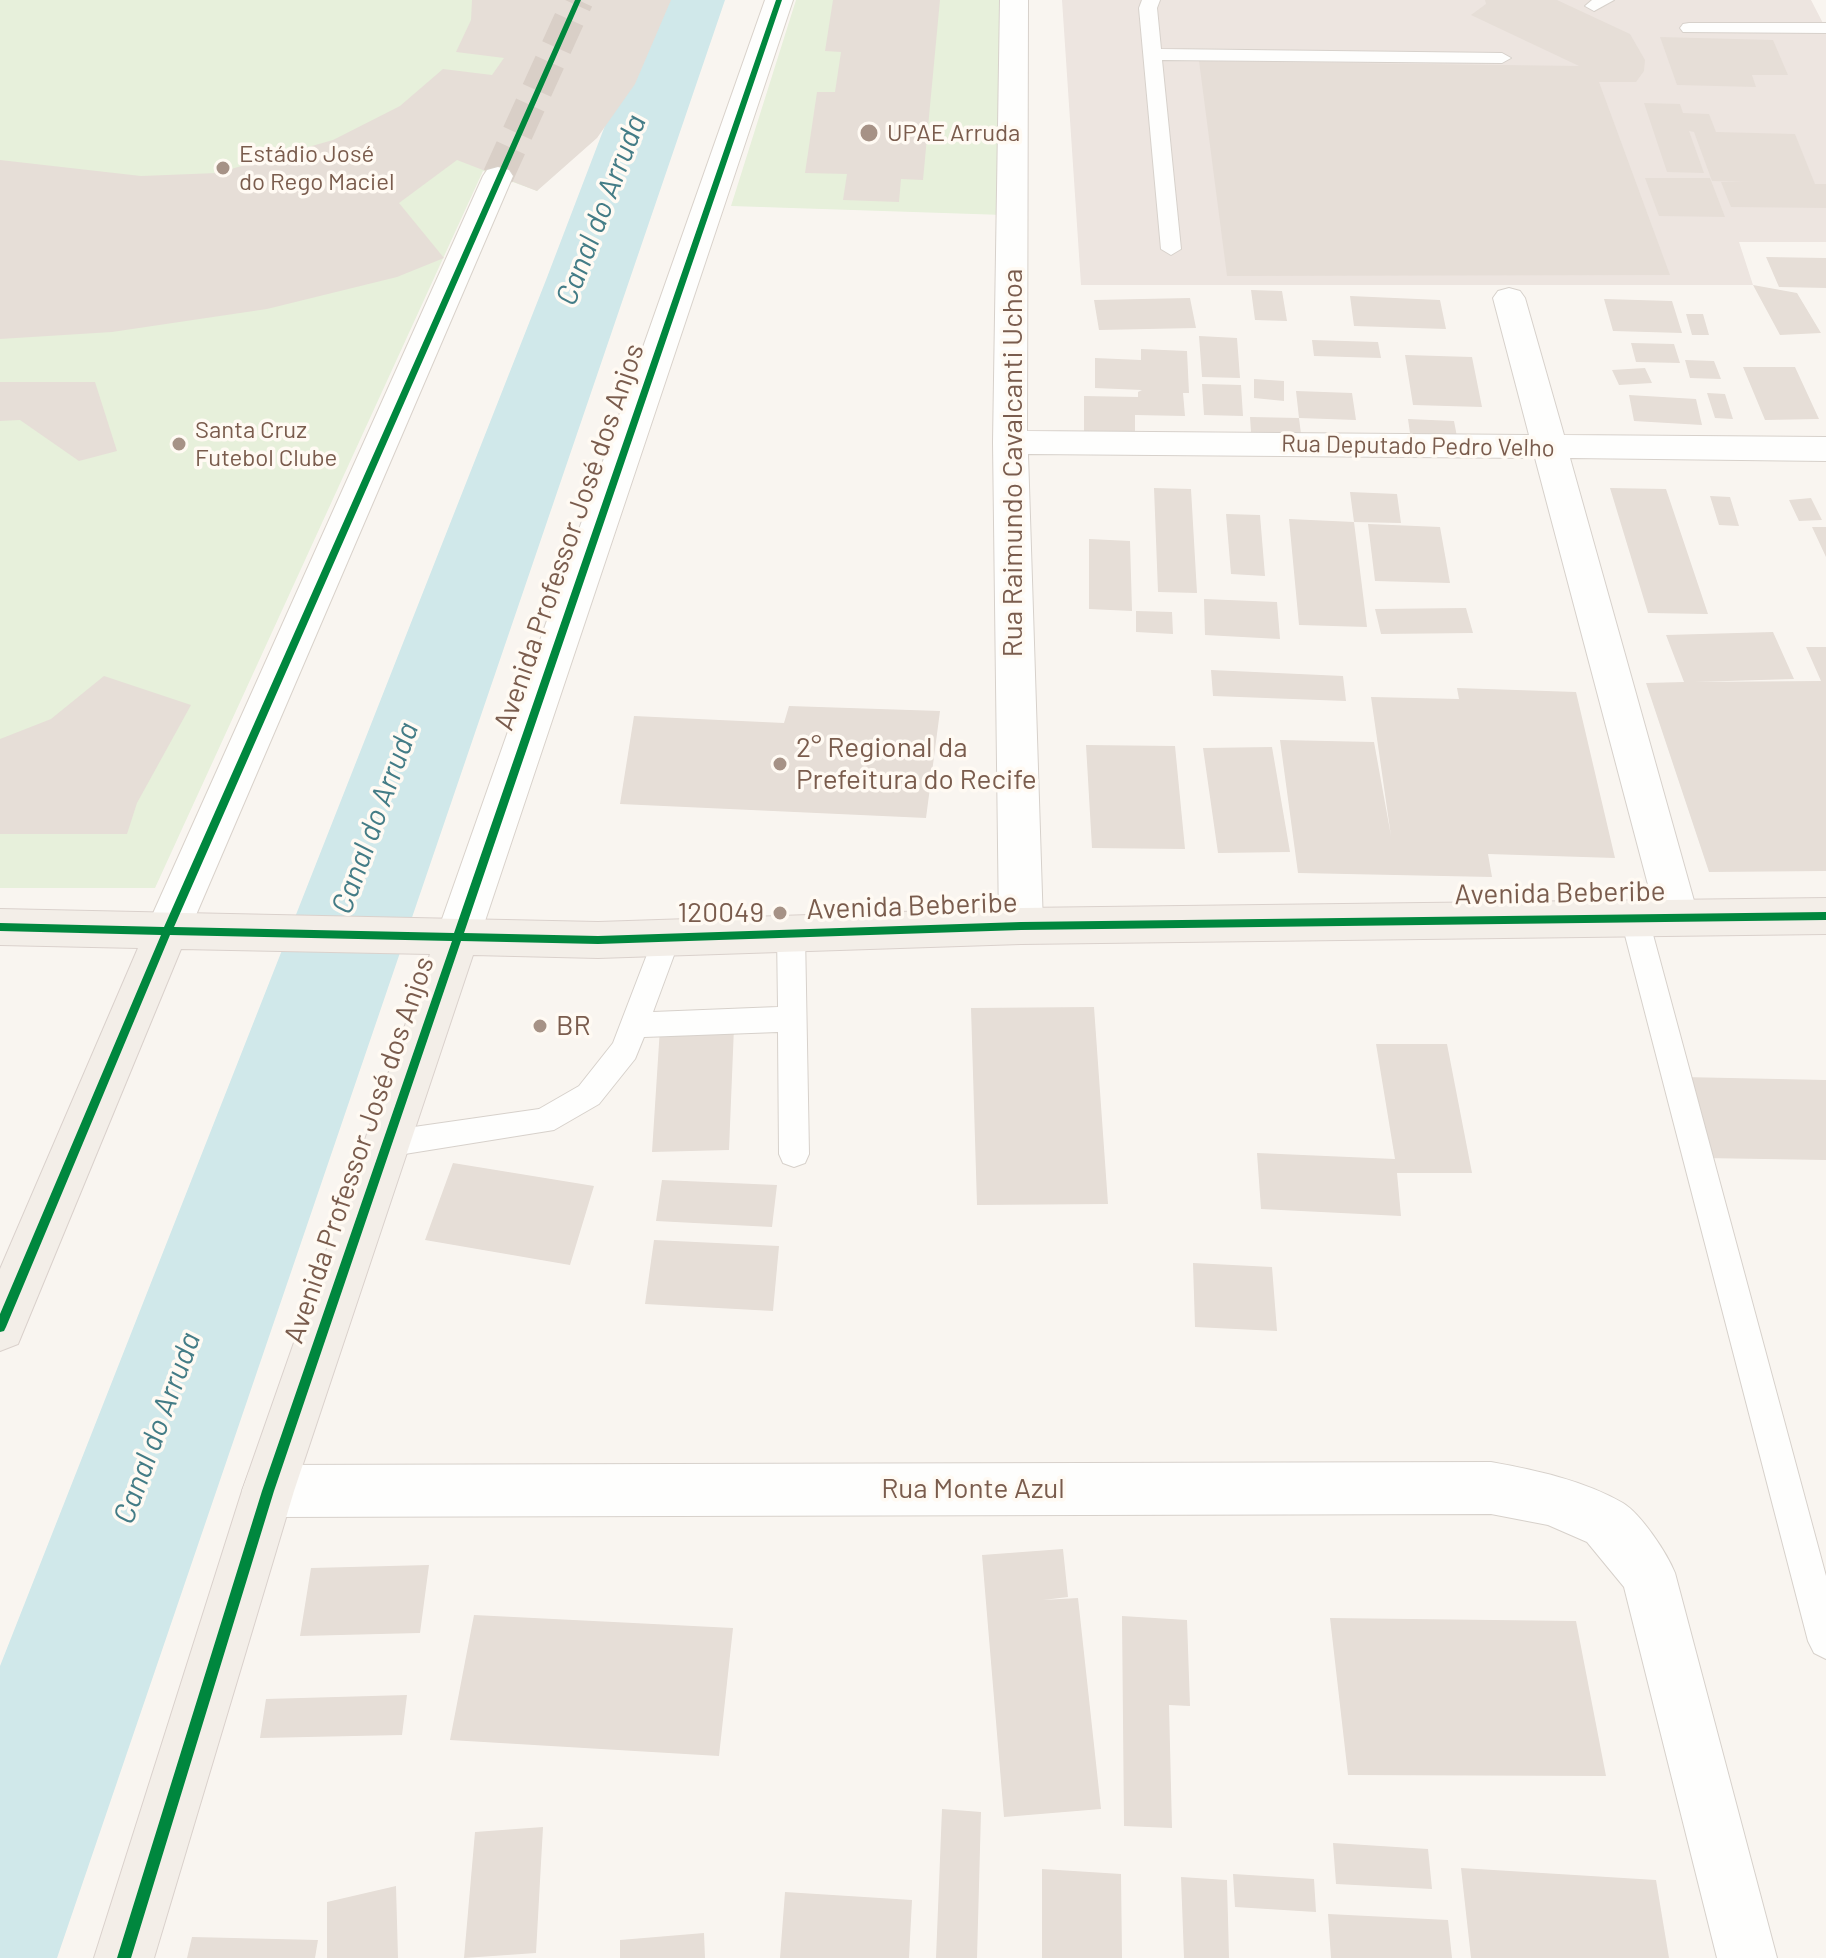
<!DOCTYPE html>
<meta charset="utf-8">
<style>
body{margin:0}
canvas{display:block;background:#f9f5f0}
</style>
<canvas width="1826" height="1958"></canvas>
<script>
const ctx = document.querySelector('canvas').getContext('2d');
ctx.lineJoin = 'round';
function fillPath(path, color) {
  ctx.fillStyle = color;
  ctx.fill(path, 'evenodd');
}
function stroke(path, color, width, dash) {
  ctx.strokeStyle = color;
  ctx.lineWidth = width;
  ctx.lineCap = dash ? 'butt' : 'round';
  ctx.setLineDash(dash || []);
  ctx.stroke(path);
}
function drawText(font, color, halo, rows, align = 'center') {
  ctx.font = font + ' Barlow,sans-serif';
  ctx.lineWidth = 7;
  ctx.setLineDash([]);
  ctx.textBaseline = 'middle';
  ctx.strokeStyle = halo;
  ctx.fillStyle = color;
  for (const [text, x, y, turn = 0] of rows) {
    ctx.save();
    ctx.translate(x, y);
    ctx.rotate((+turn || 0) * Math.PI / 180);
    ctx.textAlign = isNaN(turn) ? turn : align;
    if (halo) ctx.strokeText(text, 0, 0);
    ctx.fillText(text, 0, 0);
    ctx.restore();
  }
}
fillPath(new Path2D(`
 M1062 0H1811L1826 29V242H1739L1753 285H1081Z`), '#ede5e0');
fillPath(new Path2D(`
 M0 0H671L537 191 483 171 155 888H0Z
 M796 0H999L1004 215 731 206Z`), '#e7f0db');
fillPath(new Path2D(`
 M653 0H725L57 1958H0V1666L546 280Z`), '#d0e8ea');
fillPath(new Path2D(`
 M472 0H671L635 84 597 138 537 191 457 160 399 203 444 258 397 277 267 309 112 332 0 339V160L141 176 217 173 333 140 400 106 443 69 492 75 504 58 456 52 471 20Z
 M833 0H940L923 180 901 179 899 202 843 200 847 174 805 173 817 92H835L841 52 825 51Z
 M1485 0H1557L1630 34 1645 60 1644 71 1636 82H1599L1670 275 1227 276 1199 61 1579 66 1471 15 1486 4Z
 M1660 37 1773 40 1788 75H1752L1756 87 1677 85Z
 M1644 103 1680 104 1683 113 1709 114 1716 132 1795 134 1815 184H1826V208L1731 207 1721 182H1744L1712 181 1694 132 1689 131 1704 173 1667 172Z
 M1645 178H1710L1725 217 1659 216Z
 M1766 257 1826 258V288L1779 287Z
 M1753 285 1797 293 1821 333 1780 335Z
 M1251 290 1282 291 1287 321 1255 320Z
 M1350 296 1440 300 1446 329 1354 326Z
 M1190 298 1196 328 1099 330 1094 300Z
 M1604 299 1672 301 1682 333 1613 331Z
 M1686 314H1703L1709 335H1692Z
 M1199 336 1237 338 1240 378 1202 377Z
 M1312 340 1378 342 1381 358 1314 356Z
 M1631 343 1674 344 1680 363 1636 362Z
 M1141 349 1187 351 1189 393H1183L1185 416 1135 415V435L1084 434V396L1138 397V392L1142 390 1095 388V358L1141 360Z
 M1405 355 1472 357 1482 407 1413 405Z
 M1685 360 1714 361 1721 379 1690 378Z
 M1743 367H1795L1819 419 1765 420Z
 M1645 368 1652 383 1619 385 1612 370Z
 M1254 379 1284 381V401L1254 398Z
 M0 382H95L117 451 79 461 20 420 0 421Z
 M1202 384 1241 385 1243 416 1204 415Z
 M1296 391 1352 393 1356 420 1299 418Z
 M1707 393 1725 394 1733 419 1715 418Z
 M1629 395 1696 399 1702 425 1634 421Z
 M1250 417 1299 418 1301 434 1251 432Z
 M1408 419 1454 421 1458 442 1411 440Z
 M1154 488 1191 489 1197 593 1158 592Z
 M1610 488 1666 489 1708 614 1648 613Z
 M1350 492 1397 494 1401 523 1354 522 1367 627 1299 625 1289 519 1354 522Z
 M1710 496 1730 497 1739 526 1719 525Z
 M1811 498 1822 520 1799 521 1789 500Z
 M1226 514 1260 515 1265 576 1231 574Z
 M1368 524 1440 527 1450 583 1375 581Z
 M1812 527H1826V557Z
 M1089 539 1130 541 1132 611 1089 609Z
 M1204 599 1277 602 1280 639 1205 635Z
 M1466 608 1473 633 1381 634 1375 609Z
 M1136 611 1172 612 1173 634 1136 632Z
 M1773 632 1794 679 1694 682 1821 681 1806 647H1826V871L1709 872 1646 683 1684 682 1666 635Z
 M1211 670 1343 676 1346 701 1213 696Z
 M104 676 191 705 137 803 127 834H0V739L51 719Z
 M1457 688 1576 692 1615 858 1488 854 1492 877 1298 873 1280 740 1374 742 1391 836 1371 697 1459 699Z
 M789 706 940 711 926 818 620 804 634 716 784 723Z
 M1086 745 1175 746 1185 849 1092 848Z
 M1272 747 1290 852 1218 853 1203 748Z
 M1094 1007 1108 1204 977 1205 971 1008Z
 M734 1027 729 1150 652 1152 660 1028Z
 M1376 1044H1447L1472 1173H1397L1401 1216 1261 1209 1257 1153 1395 1159Z
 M1682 1077 1826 1080V1160L1703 1158Z
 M453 1163 594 1186 570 1265 425 1240Z
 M662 1180 777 1185 772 1227 656 1221Z
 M654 1240 779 1246 773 1311 645 1304Z
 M1193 1263 1272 1267 1277 1331 1195 1327Z
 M1063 1549 1068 1597 1043 1600 1078 1598 1101 1809 1004 1817 982 1555Z
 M429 1565 420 1633 300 1636 311 1568Z
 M474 1615 733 1628 719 1756 450 1740Z
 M1122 1616 1187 1620 1190 1706 1169 1705 1172 1828 1124 1826Z
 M1330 1618 1576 1621 1606 1776 1348 1775Z
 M407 1695 402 1735 260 1738 266 1699Z
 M942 1809 981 1812 977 1958H936Z
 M543 1827 536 1953 464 1958 475 1832Z
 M1333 1843 1428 1849 1432 1889 1336 1884Z
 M1461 1868 1656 1880 1669 1958H1471Z
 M1042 1869 1121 1874 1122 1958H1042Z
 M1233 1874 1314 1879 1316 1912 1235 1907Z
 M1181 1877 1227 1880 1229 1958H1184Z
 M396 1886 398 1958H327V1902Z
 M785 1892 912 1900 909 1958H780Z
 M1328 1914 1448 1920 1452 1958H1331Z
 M704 1933 705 1958H620V1940Z
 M192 1937 318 1940 315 1958H187Z`), '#e6ded7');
stroke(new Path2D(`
 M498 176 578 0`), '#d9cfc7', 31, [31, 16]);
const lane = new Path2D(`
 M1142 0H1160L1157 8 1161 49 1502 53 1511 58 1502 63 1162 60 1181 249 1171 255 1161 249 1139 8Z
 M1592 0H1614L1594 11 1585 6Z
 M1689 23H1826V33L1683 32 1680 28 1683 24Z
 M1634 905 1644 908 1648 916 1826 1576V1659L1814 1653 1808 1641 1620 916 1624 908Z
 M791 923 801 926 805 934 809 1154 805 1163 794 1167 783 1163 779 1154 778 1032 644 1037 635 1059 599 1104 554 1130 386 1157 375 1153 371 1144 375 1135 386 1131 539 1109 579 1086 613 1043 656 931 666 928 676 931 680 939 653 1012 778 1007 777 934 781 926Z`);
const street = new Path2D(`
 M1000 0H1028L1027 431 1529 435 1493 298 1498 291 1509 288 1520 291 1525 298 1564 435 1826 437V461L1570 458 1698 915 1692 927 1677 933 1662 927 1656 915 1535 458 1028 454 1043 926 1036 939 1021 944 1006 939 999 926 993 442Z
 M1491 1462C1535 1470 1583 1480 1623 1503 1641 1514 1667 1553 1675 1573L1777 1958H1717L1624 1587 1587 1542 1548 1525 1491 1514 268 1517 249 1510 242 1491 249 1472 268 1465Z`);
const secondary = new Path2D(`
 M765 0H793L479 939 472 952 457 957 442 952 435 939Z
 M498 167 509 170 513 176 190 929 183 942 168 947 153 942 146 929 483 176 487 170Z`);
const primary = new Path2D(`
 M1826 898V934L1021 944 598 958 473 955 294 1491 154 1958H94L242 1491 430 954 181 949 18 1344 0 1351V1269L138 948 0 945V909L598 922 1021 908Z`);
stroke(lane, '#d7d1cb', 2);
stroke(street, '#d7d1cb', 2);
stroke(secondary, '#d9d2cb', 2);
stroke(primary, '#dad1cc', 2);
fillPath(lane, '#fefefd');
fillPath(street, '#fefefd');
fillPath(secondary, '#fefefd');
fillPath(primary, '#f3eee8');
fillPath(new Path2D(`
 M575 0H581L174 927 454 933 776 0H782L464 933 598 936 1021 922 1826 912V920L1021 930 598 944 461 941 274 1491 131 1958H117L262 1491 452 941 170 935 6 1327 4 1331 0 1332V1314L161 935 0 931V923L164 927Z`), '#00873e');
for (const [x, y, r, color] of [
 [869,133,10,"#a69286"],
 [223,168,8,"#a69286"],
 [179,444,8,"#a69286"],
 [780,764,8,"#a69286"],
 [780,913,8,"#a69286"],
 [540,1026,8,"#a69286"]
]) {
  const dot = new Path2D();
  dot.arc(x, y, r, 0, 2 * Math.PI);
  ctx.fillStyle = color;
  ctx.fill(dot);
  stroke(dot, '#fffaf3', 3);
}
drawText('24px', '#7a5c4d', '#fffaf3', [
 ["UPAE Arruda",887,133],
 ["Estádio José",239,154],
 ["do Rego Maciel",239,182],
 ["Santa Cruz",195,430],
 ["Futebol Clube",195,458]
], 'left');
drawText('24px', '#7a5c4d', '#fffaf3', [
 ["Rua Deputado Pedro Velho",1418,446,1]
]);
drawText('28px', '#7a5c4d', '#fffaf3', [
 ["Rua Raimundo Cavalcanti Uchoa",1013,463,-90],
 ["Avenida Professor José dos Anjos",569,537,-71],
 ["Avenida Beberibe",1560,893,-1],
 ["Avenida Beberibe",912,906,-2],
 ["Avenida Professor José dos Anjos",359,1150,-71],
 ["Rua Monte Azul",973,1489]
]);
drawText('28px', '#7a5c4d', '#fffaf3', [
 ["2° Regional da",796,748],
 ["Prefeitura do Recife",796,780],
 ["120049",764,913,"right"],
 ["BR",556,1026]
], 'left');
drawText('italic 30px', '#437c86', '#fffaf3', [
 ["Canal do Arruda",601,210,-69],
 ["Canal do Arruda",375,818,-70],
 ["Canal do Arruda",157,1428,-70]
]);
</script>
